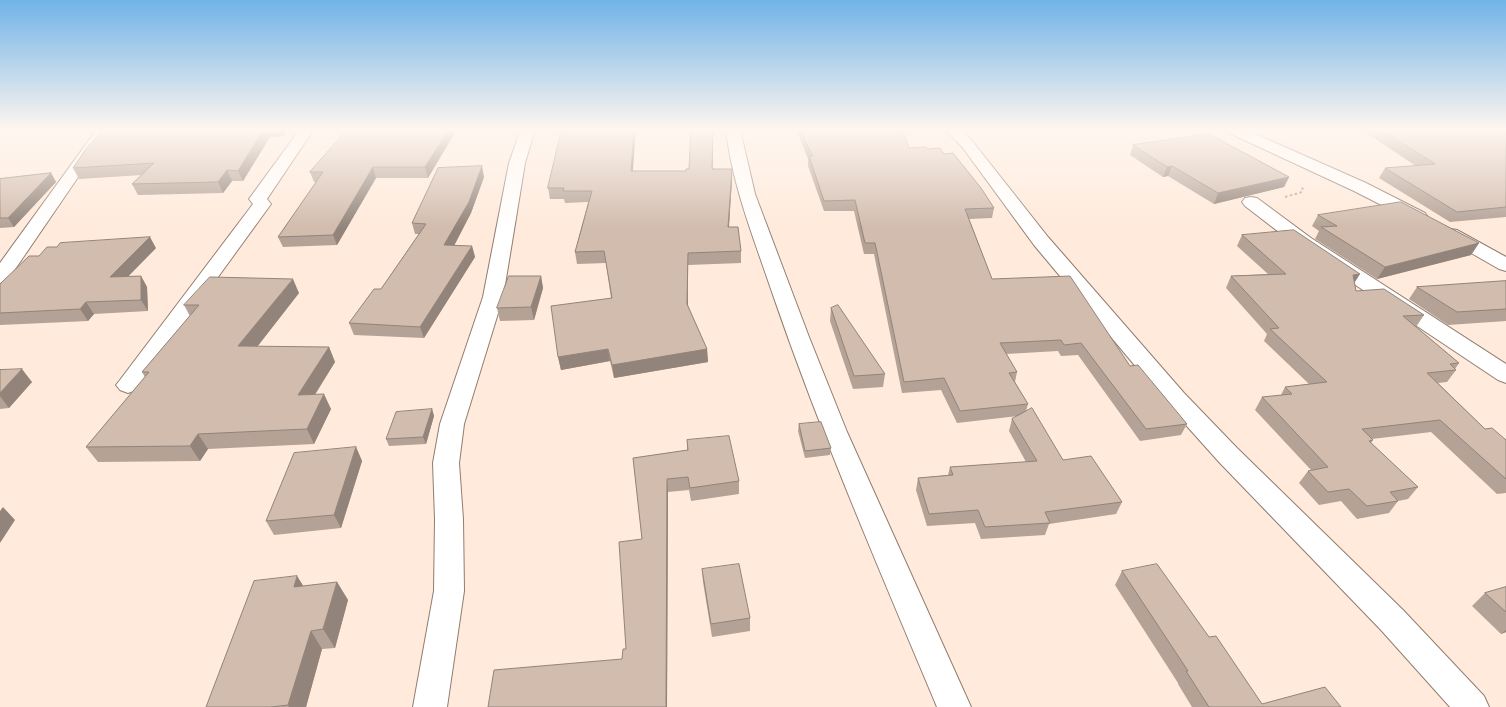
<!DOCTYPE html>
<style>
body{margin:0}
canvas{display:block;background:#ffeadb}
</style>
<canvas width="1506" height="707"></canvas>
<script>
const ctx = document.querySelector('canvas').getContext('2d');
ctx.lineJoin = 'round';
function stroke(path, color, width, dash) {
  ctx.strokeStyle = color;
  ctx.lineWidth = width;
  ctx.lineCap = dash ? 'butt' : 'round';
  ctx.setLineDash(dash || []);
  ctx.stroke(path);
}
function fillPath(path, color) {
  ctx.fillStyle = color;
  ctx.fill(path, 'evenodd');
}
const minor = new Path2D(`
 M97 129H111L7 281 0 283V263Z
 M300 129H314L267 199 271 204 136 390 128 393 120 390 116 385 120 380 253 204 249 199Z
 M521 129H535L525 163 503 297 464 424 459 463 463 519 464 591 447 707H413L434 591 435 519 433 463 440 424 483 297 509 163Z
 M726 129H740L755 194 809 337 847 432 971 707H937C880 571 821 435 773 295 755 241 732 186 726 129Z
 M945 129H960L973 142 1048 237 1184 393 1237 448 1403 610 1484 696 1489 707H1450L1381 630 1219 462 1168 405 1034 245 963 148Z
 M1225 129H1244L1366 183 1425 213 1428 217 1425 221 1419 222 1413 221 1354 191 1227 132Z
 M1251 197 1257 198 1311 238 1506 364V383L1498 380 1297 246 1245 206 1242 202 1245 198Z
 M1451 229 1457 230 1506 257V271L1499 269 1445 238 1442 234 1445 230Z`);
stroke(minor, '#907d70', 2);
stroke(new Path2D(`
 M1285 197 1302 192 1303 185`), '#b8a79b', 2, [2.5, 2.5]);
fillPath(minor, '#fff');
fillPath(new Path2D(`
 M104 129 284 136 270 137 243 181H232L223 193 138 195 132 184 142 175 79 179 73 168Z
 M713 129V169H732V180L729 227 741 251V263L688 265V306L707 349 708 362 614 378 610 361 561 370 558 357 611 298 606 263 577 264 575 252 588 202 565 203 564 199H550L548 188 633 171H686L689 169Z
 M796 129H902L909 148 928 149 944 154 994 208 992 218 969 219 992 279 1130 366 1187 424 1181 435 1140 441 1078 355 1061 356 1058 351 1006 354 1017 372 1015 382 1028 404 1026 411 1063 460 1122 502 1116 514 1049 524 1045 535 981 539 975 523 927 526 916 490 918 478 948 475 950 467 1026 462 1009 431 1012 419 1018 416 957 423 941 390 902 393 874 254H864L854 211H824L808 166V159Z
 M1360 129H1506V217L1450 222 1379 178 1385 168 1416 166Z
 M454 134 428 178H376L337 245 283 247 278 237 316 182H314L310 172Z
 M1133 145 1289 177 1284 187 1214 204 1168 176 1163 177 1130 155Z
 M51 173 56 182 14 227 0 228V179Z
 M484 177 471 213 454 246H472L475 257 424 338 354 335 349 323 381 289 419 234H415L412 223Z
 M1318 215 1479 243 1471 255 1377 279 1315 239 1319 231 1312 226Z
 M1242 235 1355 283 1356 291 1424 315 1416 327 1459 363 1455 369 1456 370 1447 382 1438 383 1485 429 1506 440V493L1497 494 1431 432 1372 439 1373 440 1371 443 1418 487 1408 499 1398 501 1389 513 1357 519 1341 501 1319 505 1299 483 1308 471 1311 470 1255 410 1262 397 1281 395 1285 387 1309 384 1264 341 1267 334 1226 288 1231 276 1268 274 1237 246Z
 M156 248 128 276H141L147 287 148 311 94 314 88 321 0 325V284Z
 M541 276 543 288 534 320 500 321 497 308Z
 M1506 281V321L1448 325 1409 299 1417 287Z
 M299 293 257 347H329L335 362 315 395 331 409 314 444 208 449 200 461 98 462 86 447 145 377 142 372 190 316 184 305Z
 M831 308 885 374 883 387 853 389 830 321Z
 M0 370 32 382 9 408 0 409Z
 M432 409 434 416 426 444 389 446 386 439Z
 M799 424 831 448 830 455 805 458 798 431Z
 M687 440 739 481V494L691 501 689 490 668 492 667 707H488L622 659 626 649 642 539 633 458 687 450Z
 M356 447 362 461 341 528 274 535 266 521Z
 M702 569 750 618V631L712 637 703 582Z
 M1122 571 1209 637 1262 704 1341 707H1192L1178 684V683L1115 585Z
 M297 576 303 586 337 582 348 600 335 648 322 649 306 707H206Z
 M1506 587V632L1501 634 1472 606 1485 593Z`), '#b4a296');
fillPath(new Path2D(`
 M264 129H287L284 136 270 137 243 181 238 171Z
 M449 129H453L454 134 428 178 425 167Z
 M634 129H636L632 182 631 171Z
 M482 166 484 177 471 213 448 257 444 245Z
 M1172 166 1168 176 1163 177 1167 167Z
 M373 167 376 178 337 245 333 235Z
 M732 169V180L728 239V227Z
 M227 170 232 181 223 193 218 182Z
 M51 173 56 182 14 227 8 218Z
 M1289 177 1284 187 1214 204 1218 193Z
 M150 237 156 248 117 288 110 277Z
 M1479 243 1471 255 1377 279 1385 267Z
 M472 246 475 257 424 338 420 327Z
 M688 253V316L687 304Z
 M1360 274 1353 285V275Z
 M141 276 147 287 148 311 141 300Z
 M541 276 543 288 534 320 531 307Z
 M293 279 299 293 246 361 238 346Z
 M86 302 94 314 88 321 80 309Z
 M329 347 335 362 305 410 298 395Z
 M608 349 610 361 561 370 558 357Z
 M707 349 708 362 614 378 612 365Z
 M22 369 32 382 9 408 0 396V393Z
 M324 394 331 409 314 444 307 429Z
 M432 409 434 416 426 444 423 437Z
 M198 434 208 449 200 461 190 446Z
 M356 447 362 461 341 528 334 515Z
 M667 479 668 492 667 707H666Z
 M3 507 15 520 0 543V511Z
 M297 576 309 595 294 587Z
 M337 582 348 600 335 648 323 629Z
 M1506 630V632L1501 634Z
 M311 631 322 649 306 707H289L288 705Z`), '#92847a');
const building = new Path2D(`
 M104 129H264L238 171 227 170 218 182 132 184 154 163 73 168 86 149Z
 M348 129H449L425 167H373L333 235 278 237 323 172H310Z
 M562 129H634L631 171H686V169H689L691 129H713L712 169H732L728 227H738L741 251 688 253 687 304 707 349 612 365 608 349 558 357 551 306 612 298 604 251 575 252 592 191H563L564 188H548Z
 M800 129H902L909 148 926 147 928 149 940 148 944 154 953 153 981 188 994 208 965 209 992 279 1070 276 1130 366 1138 365 1187 424 1146 429 1081 343 1064 345 1061 340 1000 343 1017 372 1009 373 1028 404 960 411 944 378 904 382 875 243H865L855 200 824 201 809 156H812Z
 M1380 129H1506V207L1457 212 1385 168 1435 164Z
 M1209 134 1289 177 1218 193 1172 166 1167 167 1133 145Z
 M482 166 469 202 444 245 472 246 420 327 349 323 374 289H381L426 224 412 223 438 168Z
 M51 173 8 218H0V179Z
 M1401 202 1479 243 1385 267 1321 227 1337 226 1318 215Z
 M1294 230 1360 274 1353 275 1356 291 1384 289 1424 315 1403 316 1459 363 1450 364 1456 370 1427 373 1485 429 1492 428 1506 440V479L1440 420 1362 429 1373 440 1369 441 1418 487 1390 492 1398 501 1367 506 1349 489 1328 492 1308 471 1328 467 1262 397 1292 394 1285 387 1327 382 1270 329 1279 328 1231 276 1286 274 1242 235Z
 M150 237 110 277 141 276V300L86 302 80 309 0 313V284L29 256H39L47 247H57L60 243Z
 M509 276H541L531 307 497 308Z
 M210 277 293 279 238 346 329 347 298 395 324 394 307 429 198 434 190 446 86 447 149 372H142L199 305H184Z
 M1506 281V309L1489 310 1457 312 1417 287Z
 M838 305 885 374 854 376 831 308Z
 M22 369 0 393V370Z
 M1032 408 1063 460 1091 456 1122 502 1045 512 1050 523 985 527 978 510 929 514 918 478 953 475 950 467 1037 461 1012 419Z
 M432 409 423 437 386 439 396 412Z
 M821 422 831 448 805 451 799 424Z
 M729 436 739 481 690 488 688 477 667 479 666 707H488L494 670 622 659 623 649H626L619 542 642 539 633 458 688 450 687 440Z
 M356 447 334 515 266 521 294 453Z
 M739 564 750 618 711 624 702 569Z
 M1157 564 1209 637 1216 636 1262 704 1325 687 1341 707H1209L1186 671H1188L1122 571Z
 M297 576 294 587 337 582 323 629 311 631 288 705 271 707H206L254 581Z
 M1506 587V612L1485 593Z`);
fillPath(building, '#d1bcae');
stroke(building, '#92847a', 1);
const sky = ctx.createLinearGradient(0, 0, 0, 228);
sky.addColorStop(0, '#71b3e8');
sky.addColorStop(0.57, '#fff6ef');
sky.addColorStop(1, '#fff6ef00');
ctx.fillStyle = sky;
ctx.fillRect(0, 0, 1506, 228);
</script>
